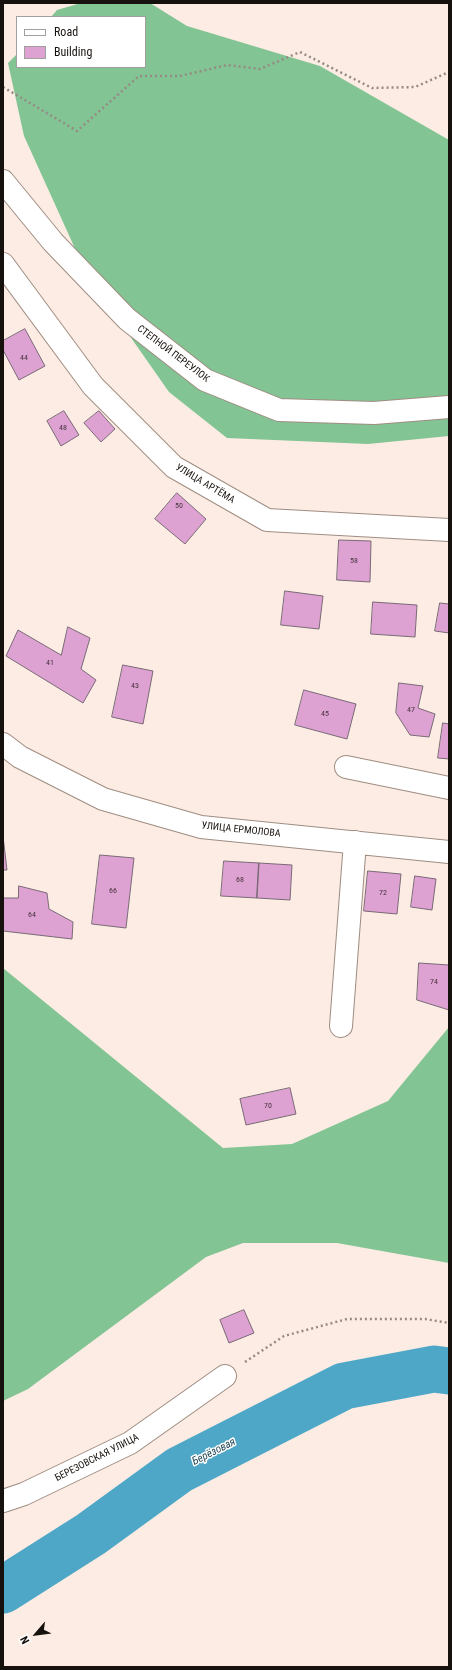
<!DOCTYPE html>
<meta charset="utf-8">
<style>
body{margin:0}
#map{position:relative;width:452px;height:1670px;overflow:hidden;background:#fcece3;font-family:"Roboto Condensed",sans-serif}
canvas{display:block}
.frame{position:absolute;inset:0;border:4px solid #17110d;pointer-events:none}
.legend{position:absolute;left:16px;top:16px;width:130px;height:52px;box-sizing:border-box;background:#fff;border:1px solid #a2a09e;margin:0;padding:5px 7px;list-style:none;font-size:12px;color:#17110d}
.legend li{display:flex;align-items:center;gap:8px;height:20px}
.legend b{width:20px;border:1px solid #a2a09e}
.north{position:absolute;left:16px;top:1614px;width:40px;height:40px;-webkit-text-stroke:3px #fff;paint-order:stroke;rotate:242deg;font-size:11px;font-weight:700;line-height:16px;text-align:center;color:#17110d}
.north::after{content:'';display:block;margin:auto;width:14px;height:18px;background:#17110d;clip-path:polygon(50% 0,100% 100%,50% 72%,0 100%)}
</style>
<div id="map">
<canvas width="452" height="1670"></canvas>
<div class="frame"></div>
<ul class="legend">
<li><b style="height:5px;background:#fff"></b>Road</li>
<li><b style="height:11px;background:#dda1d2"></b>Building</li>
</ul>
<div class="north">N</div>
</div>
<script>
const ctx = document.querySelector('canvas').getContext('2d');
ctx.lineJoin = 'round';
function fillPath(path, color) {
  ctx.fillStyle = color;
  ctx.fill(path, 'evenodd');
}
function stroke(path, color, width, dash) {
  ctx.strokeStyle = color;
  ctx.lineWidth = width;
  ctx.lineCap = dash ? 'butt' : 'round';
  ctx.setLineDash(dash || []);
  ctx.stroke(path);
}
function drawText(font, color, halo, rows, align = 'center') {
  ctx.font = font + ' "Roboto Condensed",sans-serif';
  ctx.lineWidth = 3;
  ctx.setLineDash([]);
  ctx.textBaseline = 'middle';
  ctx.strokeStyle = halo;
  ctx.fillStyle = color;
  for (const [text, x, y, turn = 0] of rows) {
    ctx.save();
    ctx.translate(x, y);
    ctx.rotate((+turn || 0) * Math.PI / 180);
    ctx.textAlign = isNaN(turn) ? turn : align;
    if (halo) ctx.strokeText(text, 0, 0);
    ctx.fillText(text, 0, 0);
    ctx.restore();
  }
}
fillPath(new Path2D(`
 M81 3H150L187 26 320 66 449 140V436L368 444 227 438 169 392 87 275 24 136 8 63 17 54V67H145V17H51L57 10Z
 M3 968 223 1148 292 1144 388 1101 449 1027V1263L337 1243H243L206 1257 28 1389 3 1401Z`), '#82c493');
stroke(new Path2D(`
 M3 1590 91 1534 179 1470 344 1386 434 1369 449 1371`), '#4ea7c7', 47);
const building = new Path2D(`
 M25 329 45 366 19 380 3 350V341Z
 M64 411 79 435 61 446 47 421Z
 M99 411 115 429 101 442 84 423Z
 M177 493 206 519 185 544 155 519Z
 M339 540 371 541 370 582 337 580Z
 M285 591 323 596 319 629 281 625Z
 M373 602 417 605 415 637 371 634Z
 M440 603 449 604V633L435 631Z
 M68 627 90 638 81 669 96 680 83 703 6 656 18 630 61 655Z
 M123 665 153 671 143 724 112 717Z
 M399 683 423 686 418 708 435 714 429 737 410 735 396 713Z
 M304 690 356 704 347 739 295 725Z
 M443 723 449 724V759L438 758Z
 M3 836 7 870H3Z
 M100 855 134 858 126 928 92 924Z
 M224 861 259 863 257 898 221 896Z
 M259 863 292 865 290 900 257 898Z
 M368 871 401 874 397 914 364 911Z
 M415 876 436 879 432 910 411 907Z
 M19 886 47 893 49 909 73 922 72 939 3 931V898H18Z
 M419 963 449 965V1010L417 1000Z
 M290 1088 296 1114 246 1125 240 1099Z
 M244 1310 254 1333 229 1343 220 1320Z`);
fillPath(building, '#dda1d2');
stroke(building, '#796a76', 1);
const minor = new Path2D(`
 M3 181 53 242 127 319 205 380 279 410 374 413 449 407
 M3 264 93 386 174 467 267 520 449 530
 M3 744 20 757 103 799 201 827 449 852
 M346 767 449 788
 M341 1026 355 842
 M3 1501 24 1494 130 1443 225 1376`);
stroke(minor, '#9f8d82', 24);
stroke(new Path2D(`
 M3 87 77 131 139 76H180L227 65 260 69 300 52 372 88 415 87 449 72
 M245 1362 284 1336 347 1319H425L449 1323`), '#968b84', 2.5, [2, 3]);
stroke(minor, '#fff', 22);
drawText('8px', '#48353e', null, [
 ["44",24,358],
 ["48",63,428],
 ["50",179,506],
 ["58",354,561],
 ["41",50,663],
 ["43",135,686],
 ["47",411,710],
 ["45",325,714],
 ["68",240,880],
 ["66",113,891],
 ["72",383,893],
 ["64",32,915],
 ["74",434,982],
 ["70",268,1106]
]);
drawText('10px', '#17110d', '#fff', [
 ["СТЕПНОЙ ПЕРЕУЛОК",173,354,37],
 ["УЛИЦА АРТЁМА",205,484,31],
 ["УЛИЦА ЕРМОЛОВА",241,830,6],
 ["БЕРЕЗОВСКАЯ УЛИЦА",97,1458,-27]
]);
drawText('italic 11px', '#224957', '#fff', [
 ["Берёзовая",214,1452,-27]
]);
</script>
